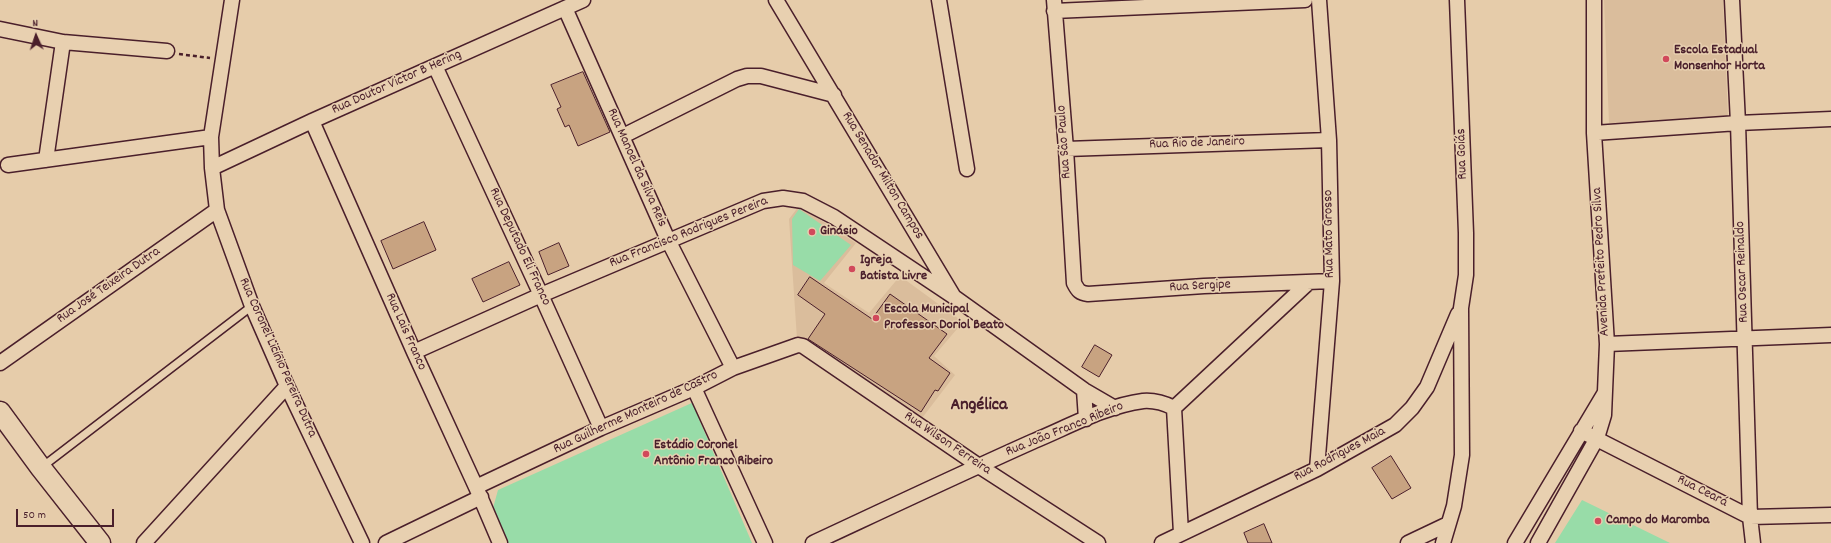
<!DOCTYPE html>
<meta charset="utf-8">
<style>
body{margin:0}
#map{position:relative;width:1831px;height:543px;overflow:hidden;background:#e6ccaa;font-family:Dekko,sans-serif}
canvas{display:block}
.north{position:absolute;left:16px;top:16px;width:40px;height:40px;-webkit-text-stroke:3px #e8d0b0;paint-order:stroke;rotate:357deg;font-size:11px;font-weight:700;line-height:16px;text-align:center;color:#4a1f2b}
.north::after{content:'';display:block;margin:auto;width:14px;height:18px;background:#4a1f2b;clip-path:polygon(50% 0,100% 100%,50% 72%,0 100%)}
.scale{position:absolute;left:16px;top:509px;width:98px;height:18px;box-sizing:border-box;border:2px solid #4a1f2b;border-top:0;padding-left:5px;font-size:12px;line-height:14px;white-space:nowrap;color:#4a1f2b;-webkit-text-stroke:3px #e8d0b0;paint-order:stroke}
</style>
<div id="map">
<canvas width="1831" height="543"></canvas>
<div class="north">N</div>
<div class="scale">50 m</div>
</div>
<script>
const ctx = document.querySelector('canvas').getContext('2d');
ctx.lineJoin = 'round';
function fillPath(path, color) {
  ctx.fillStyle = color;
  ctx.fill(path, 'evenodd');
}
function stroke(path, color, width, dash) {
  ctx.strokeStyle = color;
  ctx.lineWidth = width;
  ctx.lineCap = dash ? 'butt' : 'round';
  ctx.setLineDash(dash || []);
  ctx.stroke(path);
}
function drawText(font, color, halo, rows, align = 'center') {
  ctx.font = font + ' Dekko,sans-serif';
  ctx.lineWidth = 3;
  ctx.setLineDash([]);
  ctx.textBaseline = 'middle';
  ctx.strokeStyle = halo;
  ctx.fillStyle = color;
  for (const [text, x, y, turn = 0] of rows) {
    ctx.save();
    ctx.translate(x, y);
    ctx.rotate((+turn || 0) * Math.PI / 180);
    ctx.textAlign = isNaN(turn) ? turn : align;
    if (halo) ctx.strokeText(text, 0, 0);
    ctx.fillText(text, 0, 0);
    ctx.restore();
  }
}
fillPath(new Path2D(`
 M1604 0H1723L1728 119 1609 123Z
 M799 206 856 243 824 283 869 313 900 276 963 322 934 356 955 375 919 422 797 339 789 219Z`), '#dabd9c');
fillPath(new Path2D(`
 M799 209 851 245 820 281 793 265 792 219Z
 M694 402 699 419 752 543H508L493 508 498 490Z
 M1582 500 1670 543H1555Z`), '#98dca8');
const building = new Path2D(`
 M583 72 610 132 578 146 569 125 565 127 557 109 561 107 551 85Z
 M424 222 436 250 393 269 381 241Z
 M559 243 569 266 548 275 539 252Z
 M509 262 520 285 483 302 472 279Z
 M810 277 872 319 890 294 947 334 929 358 950 373 938 391 935 390 921 412 808 339 825 314 798 295Z
 M1095 345 1112 355 1099 377 1082 367Z
 M1391 456 1411 488 1392 499 1372 468Z
 M1264 524 1272 543H1248L1244 533Z`);
fillPath(building, '#c8a381');
stroke(building, '#4a1f2b', 1);
const lane = new Path2D(`
 M42 467 252 306`);
const street = new Path2D(`
 M232 0 211 137 212 168 217 210 252 306 287 386 362 543
 M776 0 954 297 1084 390 1115 408
 M939 0 967 169
 M1054 0 1066 149 1074 283C1078 291 1080 293 1088 294L1204 286 1332 281
 M1732 0 1738 123 1750 517 1753 543
 M565 8 668 240 733 368
 M1054 11 1305 0
 M0 29 63 42 167 51
 M435 66 541 295 601 428
 M312 121 414 352 476 487 500 543
 M1594 133 1738 123 1831 119
 M623 136 737 79 747 76H761L834 95
 M1066 149 1329 140
 M46 160 63 42
 M8 165 211 137
 M212 168 312 121 583 0
 M1607 344 1831 335
 M414 352 541 295 763 201 783 198 803 201 834 217 954 297
 M0 363 217 210
 M694 388 765 543
 M1084 390 1086 419
 M1174 408 1181 533
 M1581 431 1750 517 1831 515
 M1317 469 1332 281 1329 140 1319 0
 M476 487 601 428 694 388 733 368 798 345 803 346 979 466 1098 543
 M144 543 287 386
 M386 543 481 497
 M813 543C886 509 960 474 1034 441 1068 427 1105 406 1143 401 1155 400 1164 403 1174 408L1308 283
 M1162 543 1317 469 1395 425 1412 408 1427 387 1458 314
 M1408 543 1448 524
 M1443 543 1454 506 1462 455 1461 308 1466 275V233L1457 0
 M1515 543 1604 394
 M1538 543 1597 438 1604 415 1607 344 1594 133V0`);
const secondary = new Path2D(`
 M0 412 41 468 100 543`);
stroke(lane, '#4a1f2b', 10);
stroke(street, '#4a1f2b', 17);
stroke(secondary, '#4a1f2b', 23);
stroke(new Path2D(`
 M179 54 210 58`), '#4a1f2b', 2.5, [4, 3]);
stroke(lane, '#e8d0b0', 7);
stroke(street, '#e8d0b0', 14);
stroke(secondary, '#e8d0b0', 20);
for (const [x, y, r, color] of [
 [1666,59,4,"#d1495b"],
 [812,232,4,"#d1495b"],
 [852,269,4,"#d1495b"],
 [876,318,4,"#d1495b"],
 [646,454,4,"#d1495b"],
 [1598,521,4,"#d1495b"]
]) {
  const dot = new Path2D();
  dot.arc(x, y, r, 0, 2 * Math.PI);
  ctx.fillStyle = color;
  ctx.fill(dot);
  stroke(dot, '#e8d0b0', 1.5);
}
drawText('bold 14px', '#4a1f2b', '#e8d0b0', [
 ["Escola Estadual",1674,51],
 ["Monsenhor Horta",1674,67],
 ["Ginásio",820,232],
 ["Igreja",860,261],
 ["Batista Livre",860,277],
 ["Escola Municipal",884,310],
 ["Professor Doriol Beato",884,326],
 ["Estádio Coronel",654,446],
 ["Antônio Franco Ribeiro",654,462],
 ["Campo do Maromba",1606,521]
], 'left');
drawText('14px', '#4a1f2b', '#e8d0b0', [
 ["Rua Doutor Victor B Hering",397,83,-24],
 ["Rua São Paulo",1065,142,-94],
 ["Rua Rio de Janeiro",1197,144,-2],
 ["Rua Goiás",1463,154,-92],
 ["Rua Manoel da Silva Reis",636,168,66],
 ["Rua Senador Milton Campos",882,176,59],
 ["Rua Francisco Rodrigues Pereira",689,233,-22],
 ["Rua Mato Grosso",1330,234,-91],
 ["Rua Deputado Eli Franco",519,247,65],
 ["Avenida Prefeito Pedro Silva",1602,262,-93],
 ["Rua Oscar Reinaldo",1743,272,-92],
 ["Rua José Teixeira Dutra",109,286,-35],
 ["Rua Sergipe",1200,287,-3],
 ["Rua Lais Franco",405,332,66],
 ["Rua Coronel Licínio Pereira Dutra",277,358,66],
 ["Rua Guilherme Monteiro de Castro",636,413,-25],
 ["Rua João Franco Ribeiro",1065,430,-22],
 ["Rua Wilson Ferreira",947,444,34],
 ["Rua Rodrigues Maia",1340,455,-28],
 ["Rua Ceará",1702,492,27]
]);
drawText('bold 18px', '#4a1f2b', '#e8d0b0', [
 ["Angélica",979,407]
]);
</script>
